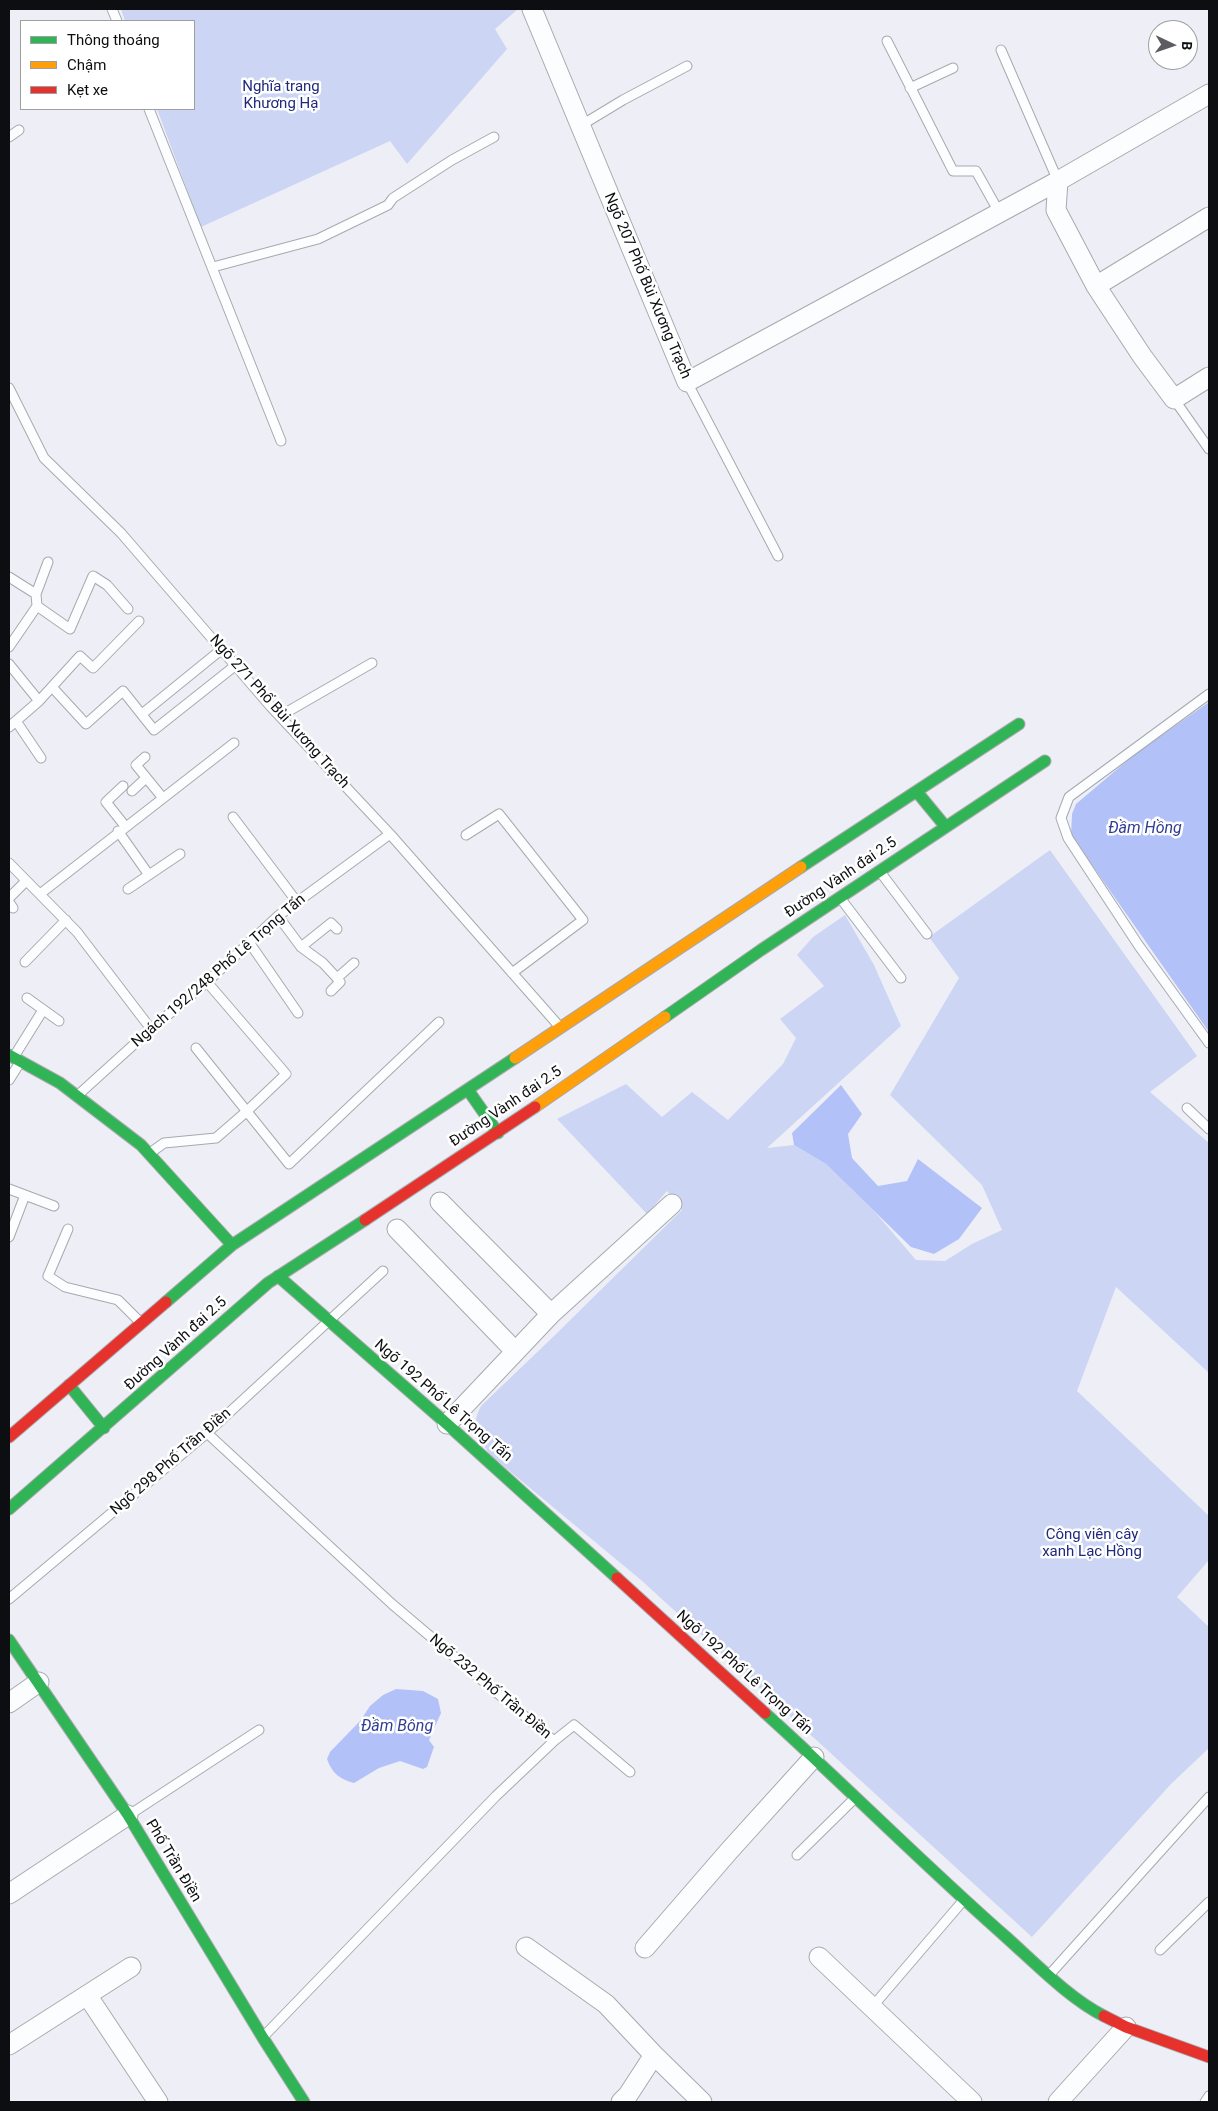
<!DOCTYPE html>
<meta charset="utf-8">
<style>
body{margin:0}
#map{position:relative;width:1218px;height:2111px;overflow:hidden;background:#eeeff6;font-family:Roboto,sans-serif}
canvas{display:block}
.frame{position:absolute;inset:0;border:10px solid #0d0e11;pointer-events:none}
.legend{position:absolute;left:20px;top:20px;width:175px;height:90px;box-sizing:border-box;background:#fff;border:1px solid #9e9fa0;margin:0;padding:6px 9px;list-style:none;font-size:15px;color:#0d0e11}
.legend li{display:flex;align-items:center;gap:10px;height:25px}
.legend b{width:25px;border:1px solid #9e9fa0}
.north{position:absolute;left:1148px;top:20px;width:50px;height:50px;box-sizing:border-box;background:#fff;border:1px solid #9e9fa0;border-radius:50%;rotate:93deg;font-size:14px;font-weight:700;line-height:20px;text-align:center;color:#0d0e11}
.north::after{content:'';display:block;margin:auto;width:18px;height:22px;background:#5c5d61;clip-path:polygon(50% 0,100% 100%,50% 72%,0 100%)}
</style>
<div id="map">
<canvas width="1218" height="2111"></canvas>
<div class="frame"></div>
<ul class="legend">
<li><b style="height:6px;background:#30b455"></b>Thông thoáng</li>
<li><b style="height:6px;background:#ff9f0a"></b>Chậm</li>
<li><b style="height:6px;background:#e5322d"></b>Kẹt xe</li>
</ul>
<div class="north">B</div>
</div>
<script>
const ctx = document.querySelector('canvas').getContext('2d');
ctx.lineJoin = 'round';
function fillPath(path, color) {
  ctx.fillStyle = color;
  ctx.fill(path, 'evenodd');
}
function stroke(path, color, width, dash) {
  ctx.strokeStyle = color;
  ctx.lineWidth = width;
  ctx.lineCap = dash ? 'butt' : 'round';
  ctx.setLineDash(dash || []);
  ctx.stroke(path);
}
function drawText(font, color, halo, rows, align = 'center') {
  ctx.font = font + ' Roboto,sans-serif';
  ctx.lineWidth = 5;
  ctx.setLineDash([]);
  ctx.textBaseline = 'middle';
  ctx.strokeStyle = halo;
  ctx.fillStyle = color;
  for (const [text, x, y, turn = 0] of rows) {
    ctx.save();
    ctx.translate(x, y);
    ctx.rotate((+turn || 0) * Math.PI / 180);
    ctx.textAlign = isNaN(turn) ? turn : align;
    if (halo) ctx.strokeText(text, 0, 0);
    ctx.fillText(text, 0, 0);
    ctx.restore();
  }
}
fillPath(new Path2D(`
 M121 9H518L495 29 507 49 407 164 390 141 201 227 157 109H194V21H125Z
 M1050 850 1197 1056 1150 1092 1209 1143V1373L1116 1287 1077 1391 1209 1516V1560L1177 1597 1209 1627V1748L1171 1784 1032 1937 641 1580 489 1454C478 1434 470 1427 481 1406L555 1335 682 1210 667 1191 647 1214 557 1119 626 1084 662 1117 692 1092 728 1120 783 1064 796 1038 780 1019 824 986 797 955 813 937 845 915 874 965 901 1026 767 1148 794 1145 826 1164 875 1212 916 1260 945 1261 972 1244 1002 1230 982 1185 890 1095 959 978 929 937Z`), '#ccd5f3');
fillPath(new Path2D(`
 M1209 702V1032L1071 835 1072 814 1076 804 1135 754Z
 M841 1085 862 1114 848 1134 852 1158 878 1186 907 1181 918 1159 982 1208 959 1239 934 1254 911 1247 826 1164 794 1145 792 1133Z
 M396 1689 423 1691 438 1699 441 1713 429 1740 434 1747 427 1767 423 1769 400 1761 379 1768 354 1783C339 1779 332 1773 327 1759L330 1752 360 1721 370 1706 383 1695Z`), '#b2c1f8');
const lane = new Path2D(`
 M112 9 117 21
 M887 41 953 171H976L999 212
 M1001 50 1058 181
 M910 88 953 68
 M149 109 281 441
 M580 126 623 100 687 66
 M9 137 19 130
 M213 267 318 239 388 205 393 198 452 160 494 137
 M687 382 778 556
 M9 388 44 458 121 533 271 707 390 834 559 1026
 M1174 399 1209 449
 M9 577 36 594
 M37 606 70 629 93 576 107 585 128 609
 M9 647 37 606 36 594 48 562
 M9 664 39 701
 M52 687 86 724 123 691 154 730 236 665
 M1209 694 1069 797 1061 818 1068 838 1139 946 1209 1043
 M142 714 222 649
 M280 716 372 663
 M16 721 41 758
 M9 727 39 701 80 656 93 668 139 621
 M145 757 136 765 162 797
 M123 786 106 802 125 826
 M132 791 146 778
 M233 817 297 902
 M118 831 149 875
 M466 835 499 814 583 920 512 973
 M9 863 77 932 151 1029
 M881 873 927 934
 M128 889 180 854
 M40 894 234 743
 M9 898 26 881
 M841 899 901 978
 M9 902 13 908
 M278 916 301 947 323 963 337 978
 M249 942 298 1013
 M301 947 331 923 337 929
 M25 962 66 920
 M331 991 340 982 337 978 354 963
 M27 998 59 1021
 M196 1048 289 1164 439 1022
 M15 1055 43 1010
 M9 1080 19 1064
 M78 1095 151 1029 207 982 278 916 390 834
 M1187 1108 1209 1129
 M150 1153 164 1143 216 1138 246 1112 286 1074 207 982
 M9 1189 54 1206
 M68 1229 48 1276 65 1287 118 1300 139 1321
 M9 1237 25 1195
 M207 1433 392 1604 554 1741
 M9 1599 207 1433 383 1271
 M129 1815 259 1730
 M797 1855 854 1799
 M1160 1950 1209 1902
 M1051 1973 1209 1797
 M873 2006 962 1902
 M264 2036 496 1796 554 1741 574 1725 630 1772
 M1205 2102 1209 2096`);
const street = new Path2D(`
 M532 9 687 382 1058 181 1209 94
 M1058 181 1056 210 1096 286 1142 356 1174 399 1209 377
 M1096 286 1209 217
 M440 1202 551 1314
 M397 1229 515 1351
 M447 1424 551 1314 672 1204
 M9 1703 39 1682
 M9 1894 128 1815
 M526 1947 606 2004 654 2055 702 2102
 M645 1948 729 1851 814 1757
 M819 1957 972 2102
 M87 1995 158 2102
 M9 2045 131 1967
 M621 2102 628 2095 654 2055
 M1058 2102 1126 2027`);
const fast = new Path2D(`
 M917 792 945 826
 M801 867 1019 724
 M665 1017 761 950 1045 761
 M9 1055 60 1083 141 1145 232 1245
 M468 1090 498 1133
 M278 1276 447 1424 617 1578
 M166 1302 232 1245 515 1058
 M69 1385 104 1428
 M9 1509 268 1283 365 1220
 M9 1640 128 1815 263 2038 304 2102
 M765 1713C846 1786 924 1865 1006 1937 1035 1963 1070 1999 1104 2016`);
const slow = new Path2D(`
 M515 1058 801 867
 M535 1107 665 1017`);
const jam = new Path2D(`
 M365 1220 535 1107
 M9 1437 166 1302
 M617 1578 765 1713
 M1104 2016 1126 2027 1209 2057`);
stroke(lane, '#a7a9ad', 11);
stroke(street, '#a7a9ad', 21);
stroke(fast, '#a7a9ad', 13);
stroke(slow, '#a7a9ad', 13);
stroke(jam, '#a7a9ad', 13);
stroke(lane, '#fcfdfe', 9);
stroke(street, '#fcfdfe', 19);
stroke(fast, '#30b455', 11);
stroke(slow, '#ff9f0a', 11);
stroke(jam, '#e5322d', 11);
drawText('15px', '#20297e', '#fff', [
 ["Nghĩa trang",281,87],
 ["Khương Hạ",281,104],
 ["Công viên cây",1092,1535],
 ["xanh Lạc Hồng",1092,1552]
]);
drawText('15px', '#0d0e11', '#fff', [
 ["Ngõ 207 Phố Bùi Xương Trạch",647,286,67],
 ["Ngõ 271 Phố Bùi Xương Trạch",279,712,48],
 ["Đường Vành đai 2.5",841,878,-34],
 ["Ngách 192/248 Phố Lê Trọng Tấn",219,971,-41],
 ["Đường Vành đai 2.5",506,1107,-34],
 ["Đường Vành đai 2.5",176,1344,-42],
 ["Ngõ 192 Phố Lê Trọng Tấn",443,1401,41],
 ["Ngõ 298 Phố Trần Điền",171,1462,-41],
 ["Ngõ 192 Phố Lê Trọng Tấn",744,1673,42],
 ["Ngõ 232 Phố Trần Điền",490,1687,40],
 ["Phố Trần Điền",173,1861,59]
]);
drawText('italic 16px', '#2f3d93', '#fff', [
 ["Đầm Hồng",1145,829],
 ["Đầm Bông",397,1727]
]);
</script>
